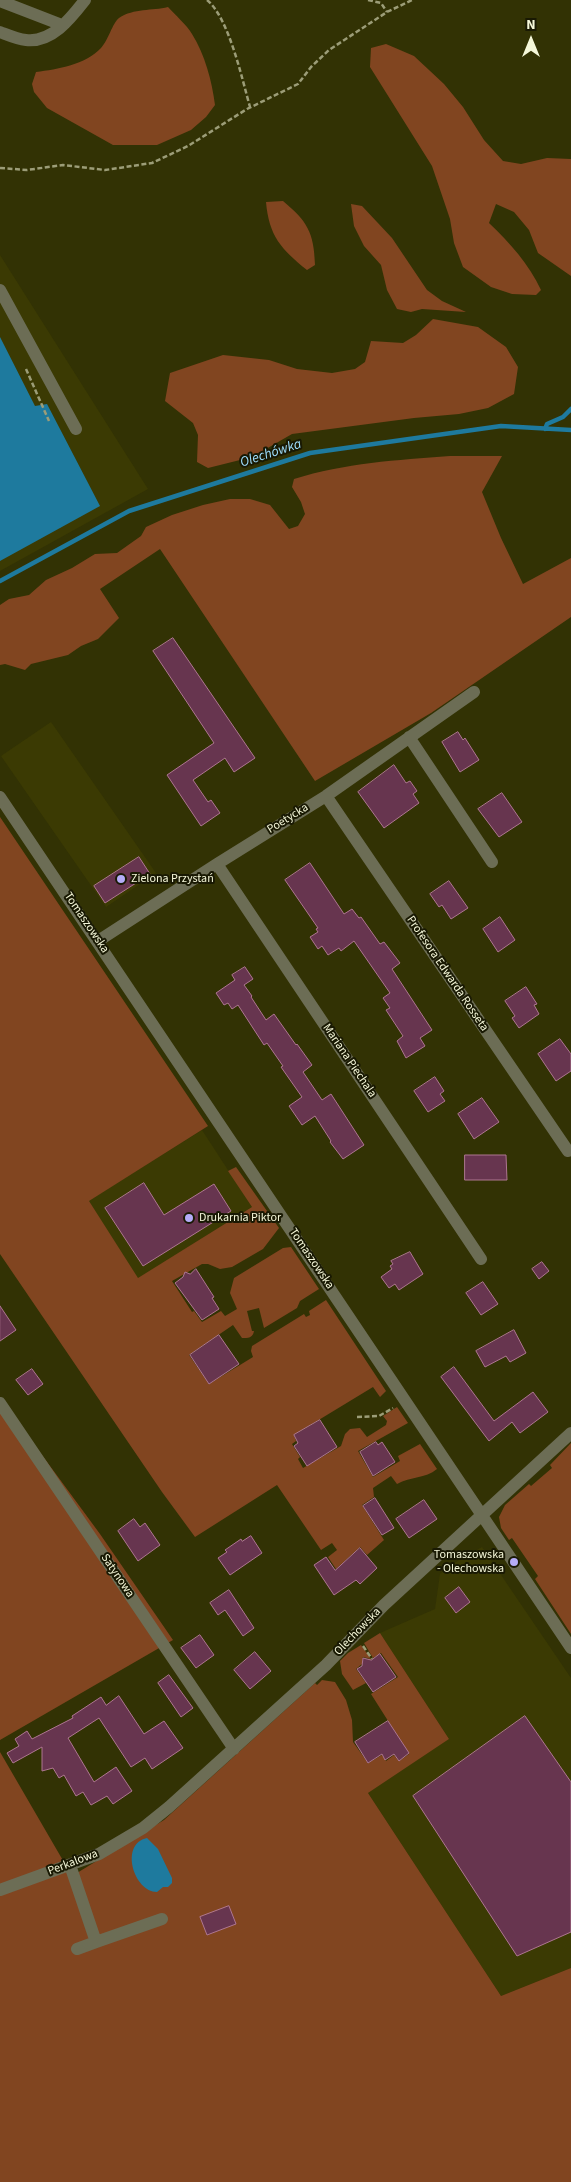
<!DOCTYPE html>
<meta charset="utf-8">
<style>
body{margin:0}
#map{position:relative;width:571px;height:2182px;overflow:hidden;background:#323204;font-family:"Source Sans 3",sans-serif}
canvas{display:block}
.north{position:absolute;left:506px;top:15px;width:50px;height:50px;-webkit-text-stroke:4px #191903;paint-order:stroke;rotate:0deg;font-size:14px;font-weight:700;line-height:20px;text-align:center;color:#f5f7d9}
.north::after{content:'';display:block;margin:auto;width:18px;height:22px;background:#f5f7d9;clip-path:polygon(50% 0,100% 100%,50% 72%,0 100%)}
</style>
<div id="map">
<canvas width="571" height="2182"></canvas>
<div class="north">N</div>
</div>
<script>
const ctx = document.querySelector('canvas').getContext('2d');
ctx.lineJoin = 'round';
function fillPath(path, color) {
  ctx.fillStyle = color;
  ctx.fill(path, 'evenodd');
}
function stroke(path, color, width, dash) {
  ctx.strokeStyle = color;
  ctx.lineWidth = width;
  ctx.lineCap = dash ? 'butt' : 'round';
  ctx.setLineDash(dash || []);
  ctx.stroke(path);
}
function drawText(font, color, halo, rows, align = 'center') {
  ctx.font = font + ' "Source Sans 3",sans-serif';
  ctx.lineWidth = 4;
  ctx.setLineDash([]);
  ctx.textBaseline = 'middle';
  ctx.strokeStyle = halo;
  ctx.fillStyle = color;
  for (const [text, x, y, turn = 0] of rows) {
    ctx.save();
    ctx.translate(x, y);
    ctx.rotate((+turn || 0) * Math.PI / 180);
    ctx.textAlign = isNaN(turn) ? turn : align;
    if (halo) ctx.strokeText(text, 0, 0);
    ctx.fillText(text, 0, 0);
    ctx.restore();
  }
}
fillPath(new Path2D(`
 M0 255 148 489 0 571Z
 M51 722 156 873 106 907 1 756Z
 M202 1130 252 1207 138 1279 88 1201Z
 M482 1547 571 1678V1968L501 1996 368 1793 449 1739 380 1633 435 1609 440 1574 449 1566Z`), '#3b3a03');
fillPath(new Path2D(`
 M168 7C176 16 186 24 192 34 205 55 212 81 215 105L206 117 191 130 157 145H113L47 108 34 92 32 84 36 72C58 69 85 65 101 48 108 41 113 22 119 18 134 8 152 11 168 7Z
 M386 44 414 56 444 84 463 107 484 140 503 161 521 164 547 158 571 159V276L538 253 529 230 514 212 496 204 489 223C510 243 529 264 541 290L536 295 512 294 491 287 463 267 454 243 450 219 432 166 370 67 371 48Z
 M283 201C307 221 314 232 315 265L307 270C281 249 269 236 266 202Z
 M351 204 362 206 392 238 427 290 442 301 466 312 422 309 411 312 397 309 387 290 381 265 364 246 354 226Z
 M433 319 478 327 506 347 518 367 514 394 488 408 459 414 414 418 292 434 252 457 208 468 197 462 198 435 193 423 165 401 170 373 223 355 269 360 297 369 332 373 355 369 365 362 371 341 403 343 416 335Z
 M450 456H502L482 492 501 538 523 584 571 558V617L431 713 315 781 160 549 100 589 119 618 98 639 81 646 68 655 31 664 25 670 5 664 0 665V605L9 599 29 595 46 580 72 568 95 554 117 553 141 536 146 527 172 515 203 505 230 499H250L270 505 289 529 298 526 305 514 301 502 292 487 294 479C345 463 397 460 450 456Z
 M0 817 208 1126 89 1201 138 1278 252 1207 228 1171 236 1167 279 1228 263 1249 232 1267 220 1269 208 1264H202L172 1281 192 1312 194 1311 202 1322 221 1311 225 1316 237 1309 230 1293 234 1278 283 1248 291 1247 319 1289 300 1301 297 1308 264 1328 259 1308 247 1311 252 1331H254C253 1338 248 1338 242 1338L233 1325 189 1355 209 1384 253 1357 251 1351 252 1346 304 1314 306 1317 310 1315 309 1311 326 1300 386 1391 380 1397 373 1387 294 1435 296 1441 292 1444 300 1457 298 1459 303 1468 341 1446 345 1434 350 1429 360 1428 367 1437 386 1425 387 1421 383 1416 397 1407 408 1423 358 1451 373 1477 400 1461 398 1456 420 1444 437 1469C425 1479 411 1476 397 1484L391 1476 373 1488 374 1497 362 1505 384 1540 367 1555 360 1547 336 1569 328 1557 337 1550 332 1543 321 1550 277 1485 195 1537 162 1492 0 1254Z
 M0 1398 100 1534 173 1640 0 1740Z
 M571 1443V1634L535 1579 538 1576 512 1538 509 1540 501 1528 499 1517 505 1505 529 1484 531 1486 552 1468 550 1465Z
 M380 1633 449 1739 368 1793 501 1996 571 1968V2182H0V1752L72 1876 164 1820 315 1683 317 1685 322 1680 335 1682 346 1700 352 1720 353 1742 368 1763 382 1755 386 1761 394 1755 399 1761 409 1754 371 1694 398 1677 381 1653 373 1658 364 1643Z
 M361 1645 371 1659 363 1657 362 1664 356 1669 366 1683 353 1690 342 1674 340 1661 348 1653Z`), '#814520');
fillPath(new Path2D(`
 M0 337 35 406 47 404 100 506 0 561Z
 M147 1838 158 1849 172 1878V1883L168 1887H163L157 1892C134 1892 119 1844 147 1838Z`), '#1e7a9e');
stroke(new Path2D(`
 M545 429 547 424 563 417 571 409
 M0 581 129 511 310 453 501 426 571 430`), '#1e7a9e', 4.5);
const building = new Path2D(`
 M173 638 255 758 234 772 225 758 193 780 208 802 211 800 220 813 201 826 167 775 214 743 153 651Z
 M458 732 463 740 465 738 479 760 460 772 442 742Z
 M394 765 406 783 410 781 417 791 413 794 419 803 384 828 358 792Z
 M502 793 522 822 499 837 478 809Z
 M139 857 150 874 105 903 94 886Z
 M310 863 344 914 352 909 359 918 361 917 380 944 384 942 400 963 392 969 432 1030 420 1038 425 1046 406 1058 397 1041 403 1036 386 1010 390 1008 383 998 390 993 354 941 341 951 339 948 328 955 322 946 318 949 310 937 318 932 316 929 318 928 285 880Z
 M449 881 468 908 451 919 442 905 439 907 430 894Z
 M500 917 515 940 498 952 483 929Z
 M245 967 253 979 244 985 252 996 251 997 266 1020 274 1014 296 1045 297 1044 312 1065 303 1072 322 1100 331 1094 364 1145 343 1159 330 1142 331 1141 315 1116 302 1125 289 1106 302 1097 281 1067 283 1066 267 1043 264 1045 238 1005 232 1009 228 1003 224 1005 216 993 235 980 232 975Z
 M526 987 537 1004 534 1005 539 1014 519 1028 512 1018 515 1016 505 1001Z
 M560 1039 571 1054V1071L556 1081 538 1054Z
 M435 1077 444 1091 440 1094 445 1101 428 1112 414 1091Z
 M482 1098 499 1122 474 1139 458 1114Z
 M465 1155H506L507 1180H465Z
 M144 1183 164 1215 214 1184 231 1211 143 1266 105 1208Z
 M410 1252 423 1274 399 1290 395 1284 389 1288 381 1277 392 1269 390 1266 393 1264 391 1261Z
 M542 1262 549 1271 539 1279 532 1269Z
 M196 1269 214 1297 212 1298 219 1309 202 1320 175 1283 183 1277 185 1272 190 1274Z
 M483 1282 498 1304 481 1315 466 1293Z
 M0 1306 16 1330 0 1341Z
 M514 1330 526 1353 510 1362 506 1356 485 1367 476 1351Z
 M219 1335 239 1364 209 1384 190 1355Z
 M454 1367 494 1421 533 1392 548 1412 520 1433 512 1422 489 1441 441 1377Z
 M32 1369 43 1384 28 1395 16 1380Z
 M320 1420 337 1447 307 1466 294 1446 298 1443 294 1435Z
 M376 1442 378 1445 382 1442 395 1462 373 1476 360 1452Z
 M375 1498 394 1528 382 1535 363 1506Z
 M424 1500 437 1519 409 1538 396 1519Z
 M134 1519 140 1527 145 1523 160 1545 138 1561 118 1531Z
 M251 1536 262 1553 230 1575 218 1558 227 1552 225 1550 241 1539 242 1541Z
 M360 1548 377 1568 360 1584 356 1580 334 1595 314 1565 326 1557 335 1570Z
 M459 1587 470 1602 456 1613 445 1598Z
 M229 1590 254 1628 243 1636 225 1610 218 1615 210 1603Z
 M200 1635 214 1655 196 1668 181 1648Z
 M255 1652 271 1671 250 1689 234 1670Z
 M380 1654 396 1677 373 1692 357 1669 362 1666 363 1658 371 1660Z
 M169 1675 193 1708 181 1717 158 1683Z
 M119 1696 144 1734 164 1721 183 1748 152 1769 145 1758 131 1767 99 1718 68 1738 94 1782 116 1767 132 1791 113 1804 107 1796 91 1805 83 1792 76 1796 64 1775 59 1778 53 1768 42 1771V1747L13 1763 7 1753 19 1746 15 1739 27 1731 32 1739 73 1718 72 1716 101 1697 106 1705Z
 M525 1716 571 1782V1932L517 1956 413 1796Z
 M388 1721 409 1753 399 1761 394 1754 385 1760 382 1754 368 1763 355 1742Z
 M229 1906 236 1924 207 1935 200 1917Z`);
fillPath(building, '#67354f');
stroke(building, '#ae7691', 1);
stroke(new Path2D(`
 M207 0C229 18 242 79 250 107
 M368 0 381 3 387 12
 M0 168 27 170 63 165 105 170 152 163 188 146 247 109 298 84 311 67 329 50 387 12 412 0
 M26 369 49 421
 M357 1417 379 1416 393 1408
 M363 1646 372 1659`), '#9c9d78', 2.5, [5, 2.5]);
stroke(new Path2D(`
 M0 1 62 25
 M0 32C8 35 17 39 26 40 52 43 71 18 85 0
 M0 290 76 429
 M409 737 492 862
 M326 796 568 1151
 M0 797 571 1648
 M217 864 481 1259
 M98 941 217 864 326 796 474 692
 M0 1403 234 1749
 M70 1865 96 1942 162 1919
 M0 1890 99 1854 143 1828 169 1807 326 1665 384 1605 571 1433
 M77 1949 96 1942`), '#6c6d55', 12);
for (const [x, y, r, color] of [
 [121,879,5,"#b5acf8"],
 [189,1218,5,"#b5acf8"],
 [514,1562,5,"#b5acf8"]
]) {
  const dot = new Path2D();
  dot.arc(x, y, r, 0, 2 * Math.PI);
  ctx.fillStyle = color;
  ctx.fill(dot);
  stroke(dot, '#191903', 2);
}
drawText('12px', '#f5f7d9', '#191903', [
 ["Poetycka",288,819,-32],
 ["Tomaszowska",86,923,56],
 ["Profesora Edwarda Rosseta",447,974,56],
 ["Mariana Piechala",349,1061,56],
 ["Tomaszowska",311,1259,56],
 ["Satynowa",117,1576,56],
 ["Olechowska",358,1632,-46],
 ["Perkalowa",73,1863,-21]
]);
drawText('12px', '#f5f7d9', '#191903', [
 ["Zielona Przystań",131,879],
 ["Drukarnia Piktor",199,1218],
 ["Tomaszowska",504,1555,"right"],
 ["- Olechowska",504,1569,"right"]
], 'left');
drawText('italic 14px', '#9fdffe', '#191903', [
 ["Olechówka",271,454,-18]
]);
</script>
